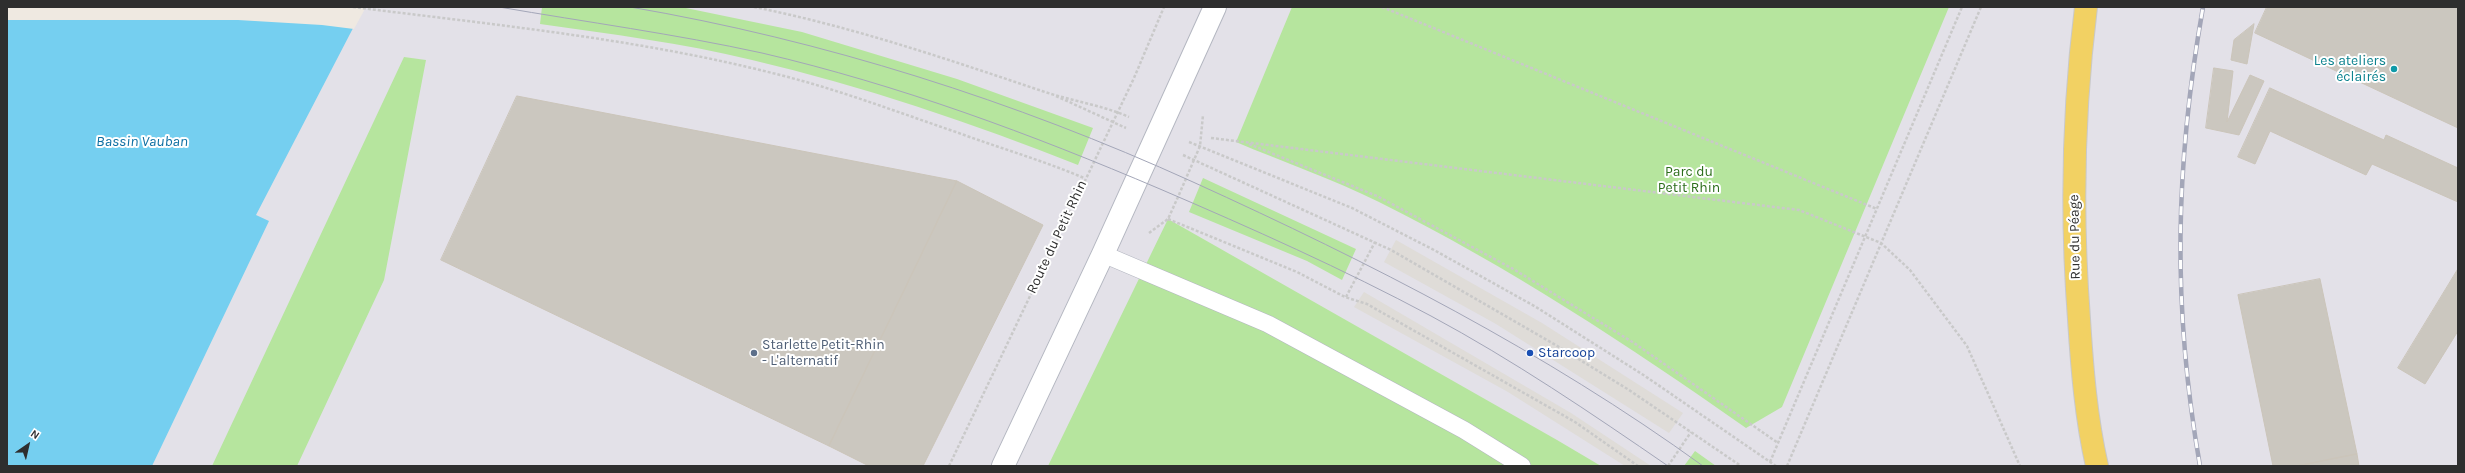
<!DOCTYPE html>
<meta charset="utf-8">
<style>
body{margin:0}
#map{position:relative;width:2465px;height:473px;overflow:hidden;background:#efe9e1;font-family:Karla,sans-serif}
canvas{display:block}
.frame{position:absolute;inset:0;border:8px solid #2e2e2e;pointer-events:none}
.north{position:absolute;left:8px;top:425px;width:40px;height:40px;-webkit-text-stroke:3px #fff;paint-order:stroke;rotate:34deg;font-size:11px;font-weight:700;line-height:16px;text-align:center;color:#2e2e2e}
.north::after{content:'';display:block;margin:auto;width:14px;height:18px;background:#2e2e2e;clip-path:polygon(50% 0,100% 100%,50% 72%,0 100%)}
</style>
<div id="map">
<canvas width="2465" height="473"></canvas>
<div class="frame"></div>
<div class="north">N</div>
</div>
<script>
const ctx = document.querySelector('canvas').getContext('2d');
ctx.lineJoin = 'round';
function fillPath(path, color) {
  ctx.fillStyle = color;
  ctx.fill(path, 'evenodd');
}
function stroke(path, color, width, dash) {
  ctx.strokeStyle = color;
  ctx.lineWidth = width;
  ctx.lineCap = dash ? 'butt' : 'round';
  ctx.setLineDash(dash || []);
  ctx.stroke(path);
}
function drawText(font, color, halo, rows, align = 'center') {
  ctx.font = font + ' Karla,sans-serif';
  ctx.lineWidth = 4;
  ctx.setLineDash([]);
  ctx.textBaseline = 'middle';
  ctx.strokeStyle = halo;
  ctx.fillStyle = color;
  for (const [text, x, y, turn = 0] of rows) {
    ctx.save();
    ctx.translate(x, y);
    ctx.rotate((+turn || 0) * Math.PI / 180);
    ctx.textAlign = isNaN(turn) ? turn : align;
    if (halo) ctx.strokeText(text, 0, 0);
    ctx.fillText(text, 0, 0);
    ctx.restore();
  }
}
fillPath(new Path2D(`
 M7 7H2458V466H7Z`), '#e3e1e8');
fillPath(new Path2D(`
 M542 7H681L802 32 957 79 1093 128 1078 165C972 123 863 86 752 60 682 43 611 34 540 24Z
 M1292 7H1949L1782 407 1746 428C1628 345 1508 266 1379 202 1333 179 1283 162 1236 142Z
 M404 57 426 60 384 280 297 466H212Z
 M1203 178 1356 249 1342 280 1307 261 1189 212Z
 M1168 219 1557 440 1601 466H1048Z
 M1695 451 1716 466H1684Z`), '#b6e59e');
fillPath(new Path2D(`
 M1396 240 1542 323 1683 413 1669 433 1496 324 1384 262Z
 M1364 292 1571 413 1651 466H1625L1508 392 1354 307Z`), '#dfdcd8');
fillPath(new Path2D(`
 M7 7H364L256 215 269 221 152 466H7Z`), '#75cff0');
fillPath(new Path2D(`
 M7 7H366L354 29 322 25 238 20H7Z`), '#efe9e1');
const building = new Path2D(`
 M2267 7H2458V128L2255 33Z
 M2254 24 2247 64 2231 60 2234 40Z
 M2214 68 2233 71 2227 122 2250 75 2264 81 2239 135 2206 128Z
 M2270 88 2384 140 2386 135 2458 168V202L2372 164 2366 175 2270 131 2255 164 2238 157Z
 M517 96 957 181 829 446 441 260Z
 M957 181 1043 225 923 466H869L829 446Z
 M2458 269V331L2425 384 2398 368Z
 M2320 279 2357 454 2297 466H2273L2238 295Z
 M2357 454 2359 466H2297Z`);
fillPath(building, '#cbc7bf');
stroke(building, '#cbc5ba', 1);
const service = new Path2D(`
 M1103 254 1268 324 1464 430 1522 466`);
const minor = new Path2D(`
 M1003 466 1103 254 1215 7`);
const primary = new Path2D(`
 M2086 7C2073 111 2071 214 2079 319 2082 367 2086 418 2097 466`);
stroke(service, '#b4b7c1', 18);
stroke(minor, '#b4b7c1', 24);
stroke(primary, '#c9c9c9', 24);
stroke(new Path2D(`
 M353 7C496 25 641 39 780 75 840 90 897 112 956 132 999 148 1042 160 1084 178
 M754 7C853 27 947 59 1042 91 1071 101 1102 105 1129 117
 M1382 7 1877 209
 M1056 96 1126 128
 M1211 138 1799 210 1881 243 1910 270 1967 346 2020 466
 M1189 142 1352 208 1434 250 1536 307 1645 376 1776 466
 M1249 144 1377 196 1515 270 1634 343 1778 443
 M1183 155 1391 250 1559 347 1629 390 1741 466
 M1168 219 1297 272 1345 297 1367 304 1575 422 1638 466
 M1149 233 1168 219 1178 197 1200 146 1203 115
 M1346 297 1375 242
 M1770 462 1962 7
 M949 466 1134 78 1164 7
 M1668 466 1691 432
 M1787 466 1981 7`), '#c9c9c9', 2.5, [3, 2]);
stroke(service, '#fff', 17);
stroke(minor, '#fff', 22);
stroke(primary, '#f2d163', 22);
stroke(new Path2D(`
 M499 7C586 22 675 34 762 53 899 85 1031 134 1160 189 1251 228 1343 269 1431 316 1513 360 1591 413 1668 466
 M630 7C823 40 1015 101 1193 182 1371 263 1544 351 1703 466`), '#a3a6b8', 1);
const rail = new Path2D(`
 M2200 466C2172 306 2175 166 2203 7`);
stroke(rail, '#a3a6b8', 4.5);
stroke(rail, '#fff', 3, [9]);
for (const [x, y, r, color] of [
 [2394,69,4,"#0f9aa8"],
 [754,353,4,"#5c6f8a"],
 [1530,353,4,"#1a4fb4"]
]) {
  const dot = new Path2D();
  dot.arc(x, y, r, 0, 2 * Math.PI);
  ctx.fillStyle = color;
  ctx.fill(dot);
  stroke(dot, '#fff', 1.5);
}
drawText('14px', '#0d838f', '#fff', [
 ["Les ateliers",2386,61],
 ["éclairés",2386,77]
], 'right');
drawText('14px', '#2c6e1b', '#fff', [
 ["Parc du",1689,172],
 ["Petit Rhin",1689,188]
]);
drawText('14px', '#2e2e2e', '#fff', [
 ["Route du Petit Rhin",1057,237,-65],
 ["Rue du Péage",2075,237,-91]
]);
drawText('14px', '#4e5e75', '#fff', [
 ["Starlette Petit-Rhin",762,345],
 ["- L'alternatif",762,361]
], 'left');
drawText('14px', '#164399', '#fff', [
 ["Starcoop",1538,353]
], 'left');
drawText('italic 15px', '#0d6fa3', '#fff', [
 ["Bassin Vauban",142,142]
]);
</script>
